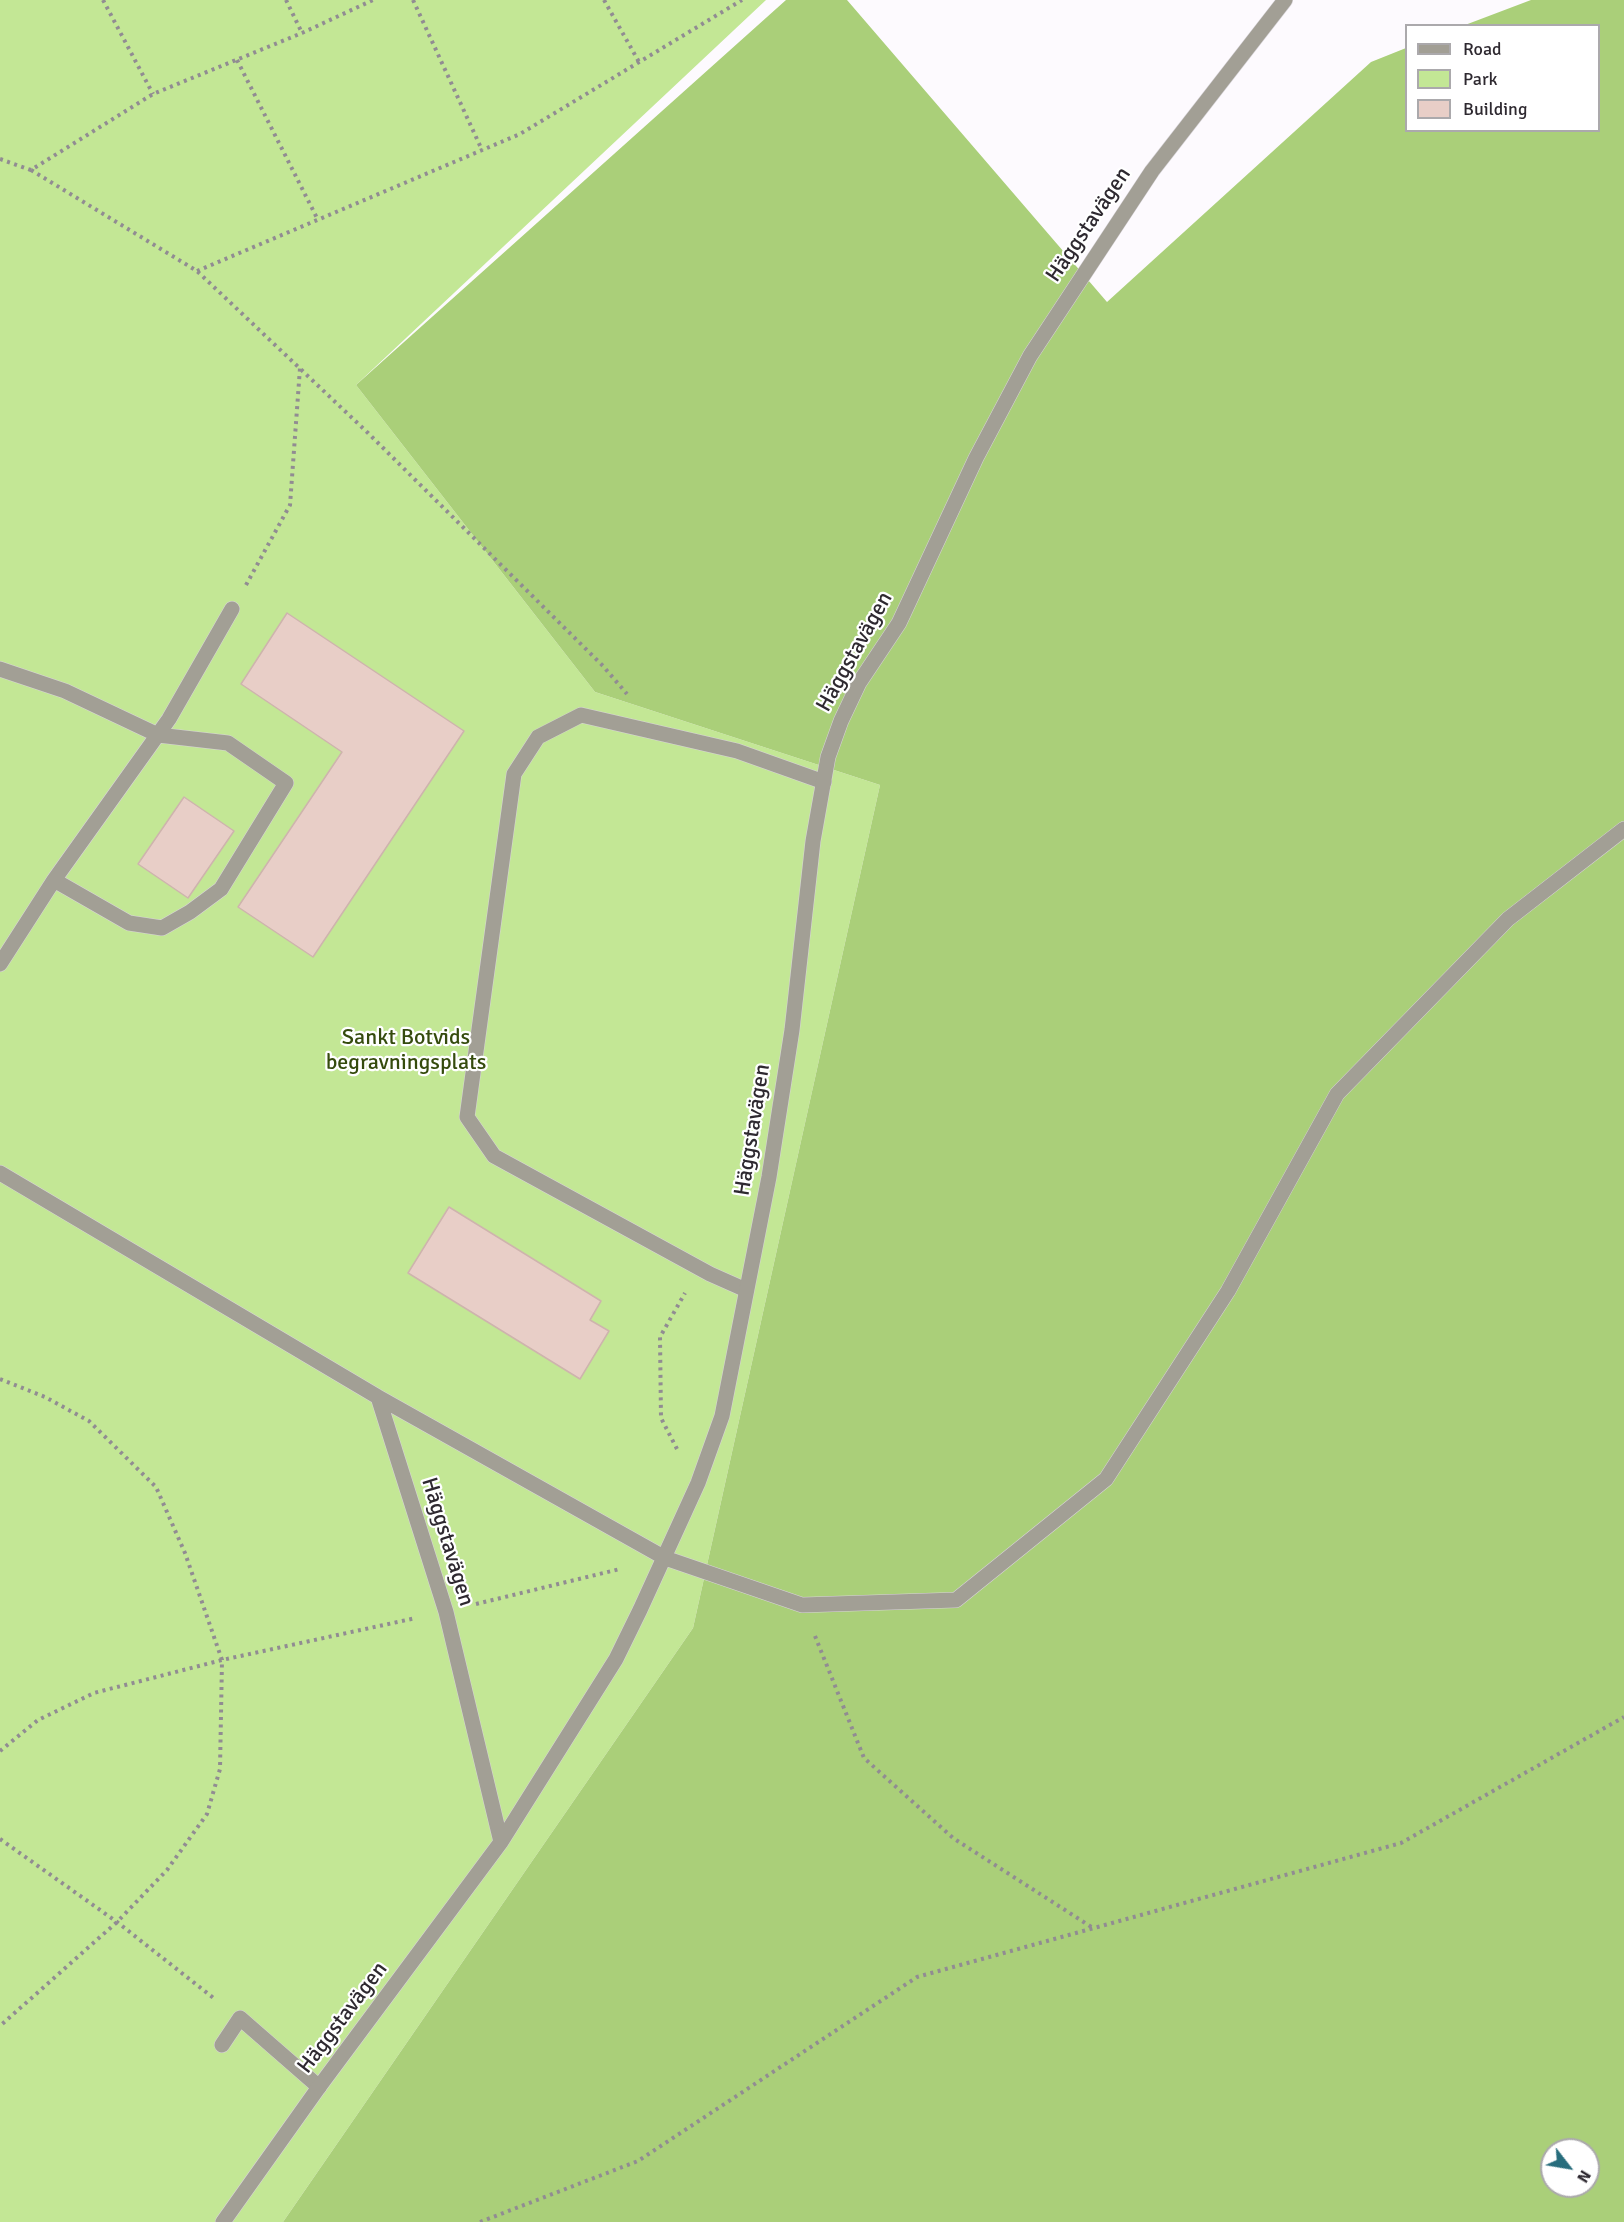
<!DOCTYPE html>
<meta charset="utf-8">
<style>
body{margin:0}
#map{position:relative;width:1624px;height:2222px;overflow:hidden;background:#fdfafe;font-family:Signika,sans-serif}
canvas{display:block}
.legend{position:absolute;left:1405px;top:24px;width:195px;height:108px;box-sizing:border-box;background:#fff;border:2px solid #aba9ac;margin:0;padding:8px 10px;list-style:none;font-size:18px;color:#2e2930}
.legend li{display:flex;align-items:center;gap:12px;height:30px}
.legend b{width:30px;border:2px solid #aba9ac}
.north{position:absolute;left:1540px;top:2138px;width:60px;height:60px;box-sizing:border-box;background:#fff;border:2px solid #aba9ac;border-radius:50%;rotate:121deg;font-size:16px;font-weight:700;line-height:24px;text-align:center;color:#2e2930}
.north::after{content:'';display:block;margin:auto;width:21px;height:27px;background:#286d7d;clip-path:polygon(50% 0,100% 100%,50% 72%,0 100%)}
</style>
<div id="map">
<canvas width="1624" height="2222"></canvas>
<ul class="legend">
<li><b style="height:8px;background:#a29f95"></b>Road</li>
<li><b style="height:16px;background:#c3e795"></b>Park</li>
<li><b style="height:16px;background:#e8cec7"></b>Building</li>
</ul>
<div class="north">N</div>
</div>
<script>
const ctx = document.querySelector('canvas').getContext('2d');
ctx.lineJoin = 'round';
function fillPath(path, color) {
  ctx.fillStyle = color;
  ctx.fill(path, 'evenodd');
}
function stroke(path, color, width, dash) {
  ctx.strokeStyle = color;
  ctx.lineWidth = width;
  ctx.lineCap = dash ? 'butt' : 'round';
  ctx.setLineDash(dash || []);
  ctx.stroke(path);
}
function drawText(font, color, halo, rows, align = 'center') {
  ctx.font = font + ' Signika,sans-serif';
  ctx.lineWidth = 4.5;
  ctx.setLineDash([]);
  ctx.textBaseline = 'middle';
  ctx.strokeStyle = halo;
  ctx.fillStyle = color;
  for (const [text, x, y, turn = 0] of rows) {
    ctx.save();
    ctx.translate(x, y);
    ctx.rotate((+turn || 0) * Math.PI / 180);
    ctx.textAlign = isNaN(turn) ? turn : align;
    if (halo) ctx.strokeText(text, 0, 0);
    ctx.fillText(text, 0, 0);
    ctx.restore();
  }
}
fillPath(new Path2D(`
 M0 0H766L356 385 595 692 880 785 693 1628 283 2222H0Z`), '#c3e795');
fillPath(new Path2D(`
 M786 0H847L1107 302 1371 62 1406 48V130H1598V26L1465 25 1531 0H1624V2222H283L693 1628 880 785 595 692 356 385ZM1552 2150H1588V2186H1552Z`), '#aacf79');
const building = new Path2D(`
 M287 613 464 731 313 957 238 907 342 752 241 684Z
 M184 797 234 831 188 898 138 864Z
 M449 1207 601 1301 590 1320 609 1331 580 1379 408 1273Z`);
fillPath(building, '#e8cec7');
stroke(building, '#ceb4ad', 1.5);
const service = new Path2D(`
 M0 669 65 691 158 735 228 743 286 783 221 889 190 912 162 928 129 923 54 880
 M0 964 54 880 169 719 232 609
 M746 1290 710 1274 494 1156 467 1117 514 774 538 737 581 715 737 751 824 782
 M222 2045 240 2018 319 2087`);
const minor = new Path2D(`
 M0 1173 378 1397 665 1558 802 1605 956 1600 1106 1479 1228 1291 1337 1094 1508 919 1624 829
 M378 1397 446 1612 501 1842
 M223 2222 319 2087 501 1842 616 1659 640 1610 698 1483 722 1416 769 1177 792 1030 813 841 828 757 841 721 859 683 899 623 976 458 1030 356 1152 171 1285 0`);
stroke(service, '#d8d4d9', 16);
stroke(minor, '#d8d4d9', 16);
stroke(new Path2D(`
 M103 0 153 94
 M286 0 302 33
 M413 0 482 150
 M604 0 639 62
 M237 60 318 220
 M0 159 31 170 153 94 302 33 373 0
 M31 170 197 271 368 433 603 666 627 694
 M197 271 520 134 742 0
 M246 585 290 505 300 368
 M0 1379 45 1397 89 1421 156 1487 185 1553 222 1660 220 1769 207 1814 167 1870 117 1922 0 2026
 M677 1449 661 1418 660 1337 685 1293
 M476 1604 620 1569
 M815 1636 864 1758 953 1838 1093 1928
 M0 1751 38 1720 94 1693 222 1660 416 1618
 M0 1839 117 1922 216 2000
 M480 2222 638 2161 917 1977 1401 1843 1624 1717`), '#918c92', 4, [3, 4.5]);
stroke(service, '#a29f95', 15);
stroke(minor, '#a29f95', 15);
drawText('22px', '#2e2930', '#fff', [
 ["Häggstavägen",1089,225,-56],
 ["Häggstavägen",855,652,-61],
 ["Häggstavägen",753,1130,-81],
 ["Häggstavägen",447,1542,73],
 ["Häggstavägen",343,2018,-53]
]);
drawText('22px', '#354b0d', '#fff', [
 ["Sankt Botvids",406,1038],
 ["begravningsplats",406,1063]
]);
</script>
